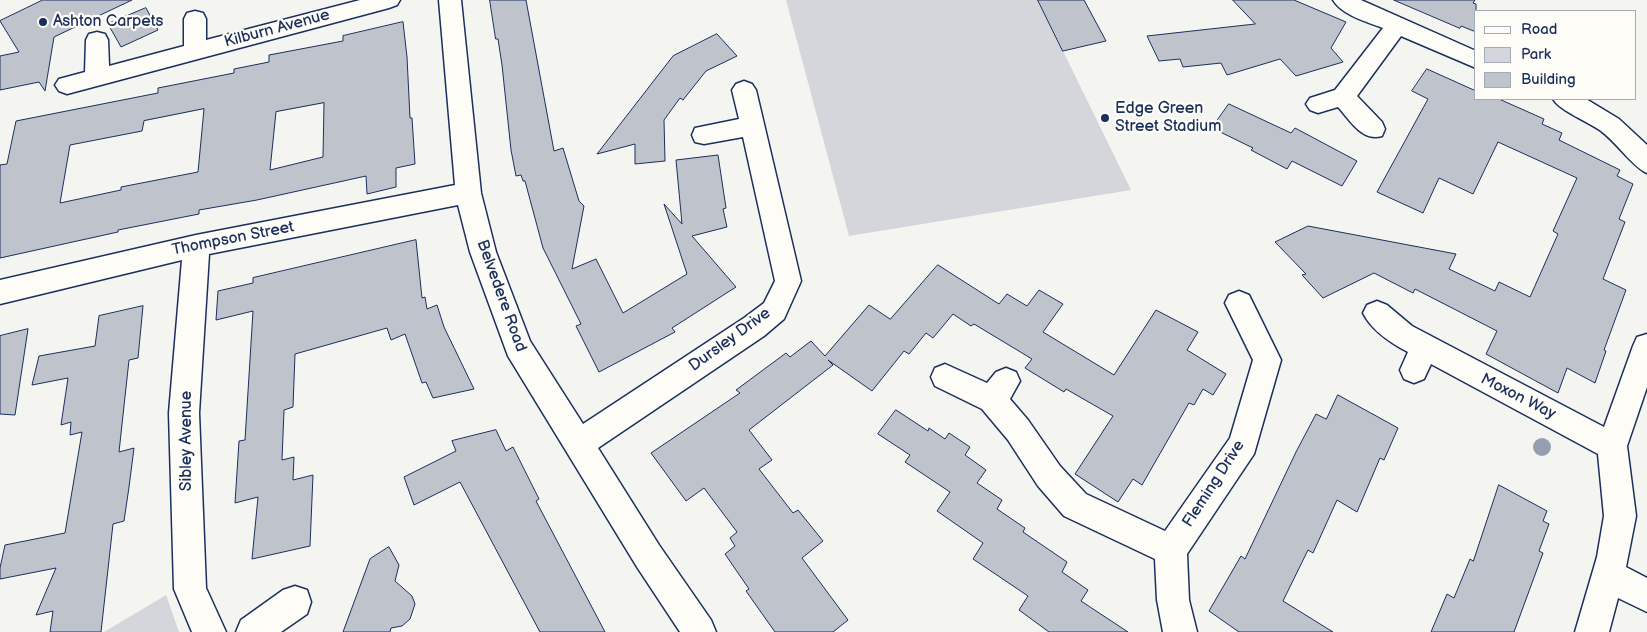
<!DOCTYPE html>
<style>
body{margin:0}
#map{position:relative;width:1647px;height:632px;overflow:hidden;background:#f4f4f1;font-family:"Balsamiq Sans",sans-serif}
canvas{display:block}
.legend{position:absolute;left:1474px;top:10px;width:162px;height:90px;box-sizing:border-box;background:#fdfcf7;border:1px solid #a3aaba;margin:0;padding:6px 9px;list-style:none;font-size:15px;color:#1b2f5e}
.legend li{display:flex;align-items:center;gap:10px;height:25px}
.legend b{width:25px;border:1px solid #a3aaba}
</style>
<div id="map">
<canvas width="1647" height="632"></canvas>
<ul class="legend">
<li><b style="height:6px;background:#fdfcf7"></b>Road</li>
<li><b style="height:14px;background:#d4d6db"></b>Park</li>
<li><b style="height:14px;background:#bfc3cc"></b>Building</li>
</ul>
</div>
<script>
const ctx = document.querySelector('canvas').getContext('2d');
ctx.lineJoin = 'round';
function fillPath(path, color) {
  ctx.fillStyle = color;
  ctx.fill(path, 'evenodd');
}
function stroke(path, color, width, dash) {
  ctx.strokeStyle = color;
  ctx.lineWidth = width;
  ctx.lineCap = dash ? 'butt' : 'round';
  ctx.setLineDash(dash || []);
  ctx.stroke(path);
}
function drawText(font, color, halo, rows, align = 'center') {
  ctx.font = font + ' "Balsamiq Sans",sans-serif';
  ctx.lineWidth = 4.5;
  ctx.setLineDash([]);
  ctx.textBaseline = 'middle';
  ctx.strokeStyle = halo;
  ctx.fillStyle = color;
  for (const [text, x, y, turn = 0] of rows) {
    ctx.save();
    ctx.translate(x, y);
    ctx.rotate((+turn || 0) * Math.PI / 180);
    ctx.textAlign = isNaN(turn) ? turn : align;
    if (halo) ctx.strokeText(text, 0, 0);
    ctx.fillText(text, 0, 0);
    ctx.restore();
  }
}
fillPath(new Path2D(`
 M786 0H1038L1131 190 849 236Z
 M166 595 179 632H104Z`), '#d4d6db');
const building = new Path2D(`
 M43 0H132L54 37 45 91 39 82 0 90V56L19 52 0 21Z
 M490 0H526L554 151 563 148 579 201 584 206 572 269 596 259 623 313 687 274 664 204 682 224 676 160 718 155 726 208 723 209 727 227 692 236 736 287 672 328 675 332 599 372 576 326 581 324 543 248 525 181H523L521 175 516 176 511 150 502 65 498 39H496Z
 M1038 0H1084L1106 41 1063 51Z
 M1233 0H1294L1346 22 1331 48 1343 62 1296 76 1280 59 1227 75 1221 63 1183 67 1180 59 1159 61 1147 36 1255 24Z
 M1394 0H1475L1473 3 1476 4V32L1461 26 1460 28Z
 M146 8 158 30 121 47 108 24Z
 M403 22 407 57 410 118H412L415 164 396 168V187L367 194 366 176 257 200 199 210V214L118 230V232L0 258V165L7 164 16 121 158 93V88L234 73V69L269 62V55L343 41V36ZM324 103 323 157 270 170 276 112ZM204 109 198 172 121 187V190L60 203 70 145 142 131 144 121Z
 M717 34 737 56 706 71 683 100 680 98 664 120 665 161 635 164V144L597 154 673 56Z
 M1427 69 1476 91V99H1499L1544 119 1542 124 1562 133 1559 140 1620 170 1617 176 1633 184 1619 219 1625 222 1603 279 1626 290 1604 350 1606 351 1595 383 1567 368 1558 393 1486 354 1497 331 1415 289 1413 293 1374 273 1323 298 1302 275 1306 274 1275 242 1308 226 1456 254 1449 269 1495 291 1499 282 1530 297 1558 234 1553 231 1577 178 1498 142 1473 194 1439 178 1423 213 1377 192 1428 99 1412 91Z
 M1229 104 1291 133 1295 128 1357 161 1342 186 1292 161 1287 169 1251 150 1253 148 1212 128Z
 M416 240 422 298 425 297 427 309 437 305 444 327 474 389 433 398 426 382 422 383 405 334 391 340 387 328 295 354 293 407 284 410 282 460 294 457 293 480 313 475 310 546 252 559 258 497 235 503 239 441 245 440 253 311 216 320 218 291 253 283V278Z
 M938 265 999 304 1007 294 1027 306 1039 290 1063 304 1043 332 1114 375 1156 310 1198 332 1187 350 1226 374 1213 395 1203 389 1194 405 1189 403 1142 485 1133 479 1118 502 1075 474 1113 416 1066 389 1064 392 1025 368 1032 359 974 324 971 326 953 314 933 338 926 333 909 354 904 351 872 391 828 360 833 365 749 430 772 460 759 469 793 513 798 510 823 541 802 558 848 620 833 632H775L746 591 749 589 725 554 735 546 730 538 737 532 704 488 686 501 651 453 740 393 736 390 786 353 790 357 811 341 825 356 869 305 890 319Z
 M143 306 138 358 129 360 119 452 134 448 129 487 124 521 113 524 101 632H50L53 611 36 615 56 568 0 579V568L5 545 65 533 82 432 70 435 71 422 61 425 68 378 32 385 39 356 95 346 99 316Z
 M28 329 15 415 0 414V336Z
 M1338 395 1398 428 1384 460 1380 458 1357 512 1337 500 1313 553 1308 550 1283 601 1333 632H1239L1209 611 1241 556 1245 559 1296 452 1316 414 1326 419Z
 M896 410 928 431 929 428 945 439 949 433 970 447 965 455 986 470 977 483 1002 500 997 509 1025 528 1023 532 1067 562 1062 572 1088 590 1081 601 1128 632H1049L1019 610 1028 596 973 559 983 543 937 511 950 492 905 462 910 455 878 434Z
 M496 430 506 451 513 447 539 499 536 501 605 632H540L460 482 414 505 404 477 456 451 452 441Z
 M1499 485 1547 511 1543 521 1549 524 1539 551 1543 553 1514 632H1431L1447 594 1454 598 1470 559 1473 561Z
 M389 547 399 565 395 581 412 596 415 604 410 619 402 626 391 628 390 632H343L370 559Z`);
fillPath(building, '#bfc3cc');
stroke(building, '#1b2f5e', 1);
const minor = new Path2D(`
 M360 0H400L397 5 389 8 67 94 59 91 55 85 59 79 85 72 86 40 89 34 97 32 105 34 108 40 109 66 184 46V19L187 13 195 11 203 13 206 19V40Z
 M439 0H461L481 193 496 252 530 341 583 424 744 318 764 303 775 281 743 137 704 144 695 142 692 135 695 128 739 119 732 90 736 84 744 81 752 84 756 90 801 281 784 319 764 336 598 448 659 545 711 620 716 632H680L637 567 508 356 470 252 458 205 209 254 199 413 206 588 226 632H192L174 589 169 413 182 260 0 304V280L196 235 455 185Z
 M1333 0H1361L1476 51V68L1401 36 1357 96 1382 122 1385 129 1382 136C1362 142 1350 120 1338 107L1318 113 1310 110 1306 104 1310 98 1335 90 1383 28C1367 22 1342 15 1333 0Z
 M1553 99H1586L1619 119 1647 145V173C1634 168 1616 142 1601 131 1589 122 1560 111 1553 99Z
 M1239 291 1249 295 1281 360 1254 454 1187 554 1189 600 1197 632H1163L1157 600 1155 559 1064 516 1038 486 1008 440 982 409 935 386 931 377 935 368 945 364 987 383 996 372 1006 368 1016 372 1020 381 1010 399 1028 420 1060 466 1086 494 1165 531 1230 438 1253 360 1225 303 1229 295Z
 M1377 301 1387 305 1412 326 1604 427 1633 346 1637 337 1647 334V387L1627 446 1636 516 1626 567 1647 578V612L1618 598 1609 632H1575L1597 557 1604 516 1598 454 1431 364 1424 379 1414 383 1404 379 1400 370 1408 352C1391 343 1372 331 1363 313L1367 305Z
 M295 586 307 590 311 602 307 614 281 632H236L241 620 283 590Z`);
stroke(minor, '#1b2f5e', 3);
fillPath(minor, '#fdfcf7');
ctx.fillStyle = '#969fb1';
for (const [x, y] of [
 [1542,447]
]) {
  ctx.beginPath();
  ctx.arc(x, y, 9, 0, 2 * Math.PI);
  ctx.fill();
}
for (const [x, y, r, color] of [
 [43,22,5,"#1b2f5e"],
 [1105,118,5,"#1b2f5e"]
]) {
  const dot = new Path2D();
  dot.arc(x, y, r, 0, 2 * Math.PI);
  ctx.fillStyle = color;
  ctx.fill(dot);
  stroke(dot, '#fdfcf7', 2);
}
drawText('16px', '#1b2f5e', '#fdfcf7', [
 ["Ashton Carpets",53,22],
 ["Edge Green",1115,109],
 ["Street Stadium",1115,127]
], 'left');
drawText('16px', '#1b2f5e', '#fdfcf7', [
 ["Kilburn Avenue",277,29,-15],
 ["Thompson Street",233,239,-11],
 ["Belvedere Road",501,296,70],
 ["Dursley Drive",730,340,-36],
 ["Moxon Way",1518,397,27],
 ["Sibley Avenue",187,441,-90],
 ["Fleming Drive",1214,484,-57]
]);
</script>
